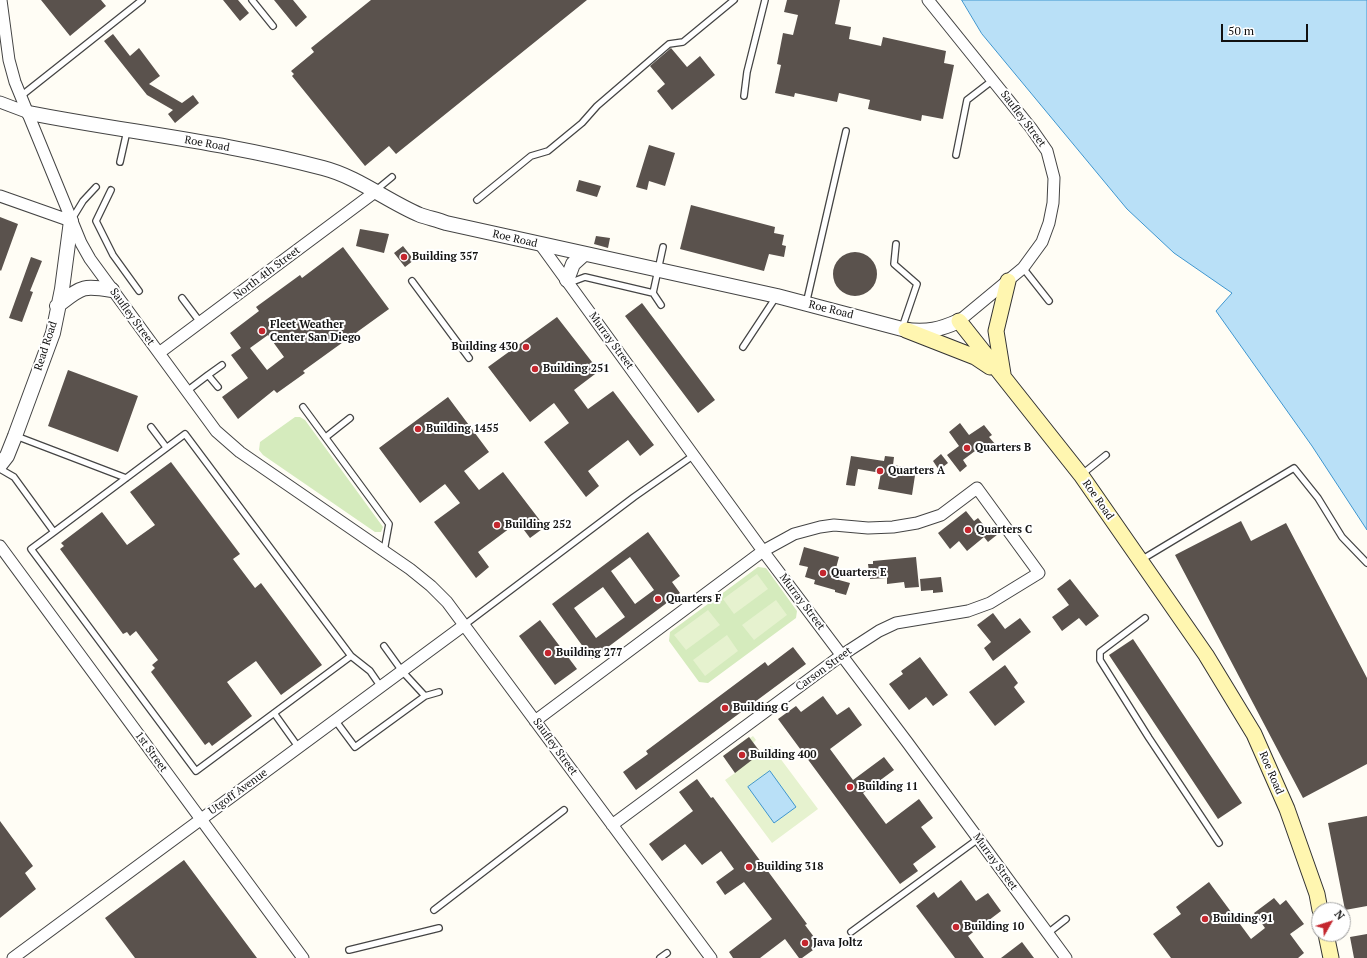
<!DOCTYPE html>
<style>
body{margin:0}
#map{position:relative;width:1367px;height:958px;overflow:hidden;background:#fffdf5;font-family:"PT Serif",serif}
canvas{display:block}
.north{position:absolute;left:1311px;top:902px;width:40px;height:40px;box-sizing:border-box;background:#fff;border:1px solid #a0a0a0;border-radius:50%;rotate:51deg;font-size:11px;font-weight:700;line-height:16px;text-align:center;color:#111}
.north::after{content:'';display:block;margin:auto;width:14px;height:18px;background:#c4262e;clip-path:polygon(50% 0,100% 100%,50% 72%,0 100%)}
.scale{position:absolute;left:1221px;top:24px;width:87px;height:18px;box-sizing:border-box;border:2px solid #111;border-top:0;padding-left:5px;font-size:12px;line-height:14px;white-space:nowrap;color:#111;-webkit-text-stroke:3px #fff;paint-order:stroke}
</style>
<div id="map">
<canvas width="1367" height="958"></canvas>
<div class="north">N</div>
<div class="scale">50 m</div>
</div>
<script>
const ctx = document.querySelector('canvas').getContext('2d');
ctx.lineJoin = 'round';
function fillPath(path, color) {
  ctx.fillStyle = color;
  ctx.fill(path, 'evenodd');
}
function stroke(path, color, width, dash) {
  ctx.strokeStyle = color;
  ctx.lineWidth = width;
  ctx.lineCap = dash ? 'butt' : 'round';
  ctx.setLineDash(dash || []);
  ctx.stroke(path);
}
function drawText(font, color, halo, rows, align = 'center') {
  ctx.font = font + ' "PT Serif",serif';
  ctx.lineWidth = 4;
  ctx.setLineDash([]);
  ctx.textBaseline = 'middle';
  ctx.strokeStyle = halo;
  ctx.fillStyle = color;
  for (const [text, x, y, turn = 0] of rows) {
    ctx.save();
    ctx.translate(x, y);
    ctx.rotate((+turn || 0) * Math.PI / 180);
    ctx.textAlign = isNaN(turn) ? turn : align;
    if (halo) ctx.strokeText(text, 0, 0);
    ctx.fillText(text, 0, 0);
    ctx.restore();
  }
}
fillPath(new Path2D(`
 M295 417H300L305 420 383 527 381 532H375L263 455 259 450 260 442Z
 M758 567 766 568 797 611 796 618 708 683 699 682 669 641 670 632Z`), '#d5ebbd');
fillPath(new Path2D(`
 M757 574 768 589 734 614 723 599Z
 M776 600 787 615 754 640 742 625Z
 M708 610 720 625 686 650 674 635Z
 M727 635 738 651 705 676 693 660Z
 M753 736 756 740 753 743 761 753 771 746 818 809 772 843 725 780 735 773 723 756 749 737 750 738Z`), '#e6f2cf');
const water = new Path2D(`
 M962 0H1367V530L1312 446 1216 311 1232 293 1174 253 1127 209 982 34Z
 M770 771 796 807 774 823 748 787Z`);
fillPath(water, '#b9e0f7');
stroke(water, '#3f96cf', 1);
fillPath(new Path2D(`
 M41 0H101L106 6 70 36Z
 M223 0H238L249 13 240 21Z
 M274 0H293L307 17 296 27Z
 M371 0H587L396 154 389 146 365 166 292 76 294 74 291 71 314 52 311 48Z
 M787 0H840L835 24 851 27 849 39 881 46 883 37 946 51 944 63 954 65 943 119 922 115 921 121 868 109 870 100 839 93 837 102 795 93 794 97 775 93 781 65 777 64 783 33 793 35 798 15 784 12Z
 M113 34 130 56 139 48 160 76 149 84 182 103 193 95 199 103 175 123 168 114 173 110 147 95 104 41Z
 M671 48 687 67 700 56 715 75 672 110 657 91 665 84 650 66Z
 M649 145 675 153 665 186 649 181 647 190 636 187Z
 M579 180 601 186 597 197 576 191Z
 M691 205 775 227 774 233 784 235 782 245 786 246 784 257 769 254 764 271 680 249Z
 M0 217 18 224 1 271 0 270Z
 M360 229 389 234 384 253 356 246Z
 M596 236 610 238 608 248 594 244Z
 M403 246 414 260 405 267 394 253Z
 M343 247 389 309 303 371 305 373 277 393 274 390 238 419 222 397 248 378 231 355 241 348 230 333 259 311 256 307 300 275 302 278ZM268 335 284 357 267 370 250 348Z
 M833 274a22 22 0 1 1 44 0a22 22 0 1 1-44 0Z
 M31 257 42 261 30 291 33 292 22 322 9 318Z
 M642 303 715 400 698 413 625 316Z
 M557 317 599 371 574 390 588 409 613 391 654 445 640 456 628 440 588 471 599 486 586 497 544 442 569 423 554 403 530 422 488 367Z
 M68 370 138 396 118 452 48 426Z
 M448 397 489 452 464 471 479 490 503 472 545 527 530 538 518 522 478 552 489 567 476 578 434 522 460 503 445 484 420 503 379 448Z
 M960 423 969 435 984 425 992 435 989 437 996 445 988 451 983 445 963 460 967 466 960 472 947 455 959 446 949 432Z
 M941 454 948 463 939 470 933 461Z
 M851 456 884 461 885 456 894 457 893 465 916 469 912 495 878 489 881 473 858 469 855 486 846 485Z
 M171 462 240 554 233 559 255 588 261 583 322 665 281 695 256 661 227 682 252 716 212 746 209 742 205 745 151 672 155 668 152 665 158 660 136 631 130 636 127 632 123 634 60 549 64 546 61 543 102 512 127 545 155 525 130 492Z
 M966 511 974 521 978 518 986 528 990 525 998 534 988 542 984 537 967 551 959 541 950 549 938 533Z
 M1241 521 1251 541 1286 523 1367 678V764L1303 798 1175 555Z
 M648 532 680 576 672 582 680 593 592 659 552 604ZM630 557 654 590 635 604 611 571ZM603 587 625 617 596 638 574 608Z
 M804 547 839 557 836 568 841 569 839 580 850 583 846 595 835 592V590L814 584 815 580 805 577 808 567 799 565Z
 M916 557 919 587 905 588 904 582 887 584V578L870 579 868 564H873V561Z
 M941 577 943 592 933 593V590L921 591 920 579Z
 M1070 579 1099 616 1086 626 1079 618 1062 631 1052 617 1069 605 1057 589Z
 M993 613 1005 629 1020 618 1031 632 993 661 984 648 991 642 977 625Z
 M540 620 577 669 555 685 519 636Z
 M1133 639 1242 803 1218 819 1109 655Z
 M793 647 806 664 636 790 623 772 648 754 646 751 765 662 768 666Z
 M920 657 948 695 933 706 926 697 909 710 889 684 903 674 901 671Z
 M1005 665 1018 683 1014 687 1025 702 995 726 969 692Z
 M823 696 837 715 849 707 862 725 830 749 853 780 884 757 894 770 863 793 886 824 919 799 933 818 921 827 936 847 913 864 918 871 900 884 778 719 796 706 801 712Z
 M749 737 761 753 735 773 723 756Z
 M697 779 711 798 713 797 807 924 805 925 820 945 802 958H799L785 939 760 958H733L729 952 772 919 744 882 725 895 716 882 734 869 721 851 702 865 685 844 662 861 649 844 693 811 679 792Z
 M1367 816V906L1345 910 1328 823Z
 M0 821 33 866 25 873 36 889 0 918Z
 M184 860 257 958H135L105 918Z
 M961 880 976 901 988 893 1001 911 968 936 984 958H955L916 906 934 892 938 898Z
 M1209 882 1251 939 1265 928 1254 913 1274 898 1280 905 1286 900 1304 924 1290 934 1304 953 1298 958H1171L1153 934 1181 914 1176 907Z
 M1367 934V958H1354L1350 937Z
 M1022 942 1034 958H1001Z`), '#5a524d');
const service = new Path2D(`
 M252 0 273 26
 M21 96 142 0
 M744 96 747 72 765 0
 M956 155 967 100 993 80
 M120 162 127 131
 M111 190 96 221 113 255 139 291
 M375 191 392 177
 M477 200 531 156 548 151 582 123 597 106 669 44 683 42 734 0
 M72 219 83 201 96 187
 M896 244 894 264 917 284 902 328
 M1023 268 1049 301
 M412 281 469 358
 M569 283 585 277 653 293 661 305
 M653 293 663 247
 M182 298 200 322
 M806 304 846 131
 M743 347 776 297
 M218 387 208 375 222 365
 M187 391 208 375
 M303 407 389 524 384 551
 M151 427 166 447
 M16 436 126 478
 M326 437 350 418
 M0 469 14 477 54 532 31 549 196 771 351 656
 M1081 475 1106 455
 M54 532 185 434 351 656 370 671 381 687
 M1141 560 1294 468 1318 498 1342 537 1367 563
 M1145 618 1100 652V660L1149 738 1219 843
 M463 626 634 497 694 455
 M384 646 402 671 425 696
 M274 713 299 748
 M335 720 355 747 425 696 439 692
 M434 910 564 810
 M851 932 978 839
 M1048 933 1066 919
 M349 950 439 928
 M660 958 667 953`);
const minor = new Path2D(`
 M1 0 9 60 15 82 81 243 90 259 216 431 240 452 410 569 431 586 447 602 711 958
 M928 0 1031 128 1047 151 1054 178 1053 203 1049 223 1042 242 1023 268 959 321
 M0 102 29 113
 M0 196 71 221
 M540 244 763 551 907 742 1066 958
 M159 353 375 192
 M0 546 303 958
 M535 721 763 551 794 534 820 527 834 525 868 528 893 527 917 523 941 515 977 488 1039 573 990 603 968 611 896 623 879 631 842 655 612 825
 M13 958 463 626`);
const tertiary = new Path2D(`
 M29 113C126 132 226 142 323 168 358 177 387 201 420 215 429 218 438 220 446 223L777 296 906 330C928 332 939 330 959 321
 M567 280 573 264 584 254
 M57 306C82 287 81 285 112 290
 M0 465 7 456 15 436 53 333 62 289 71 221`);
const secondary = new Path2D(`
 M959 321 1081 475 1206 655 1254 734 1287 809 1317 894 1320 910
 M906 330 975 357 990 367
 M1003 374 996 331 1008 281
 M1326 934 1331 958`);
stroke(service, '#444', 8);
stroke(minor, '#444', 13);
stroke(tertiary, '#444', 16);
stroke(secondary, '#333', 17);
stroke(service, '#fff', 5.5);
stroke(minor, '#fff', 11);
stroke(tertiary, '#fff', 14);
stroke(secondary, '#fff6b0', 15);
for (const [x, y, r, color] of [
 [404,257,4,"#c4262e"],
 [262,331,4,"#c4262e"],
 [526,347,4,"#c4262e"],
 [535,369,4,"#c4262e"],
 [418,429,4,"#c4262e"],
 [967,448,4,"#c4262e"],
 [880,471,4,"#c4262e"],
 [497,525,4,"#c4262e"],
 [968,530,4,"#c4262e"],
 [823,573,4,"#c4262e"],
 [658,599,4,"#c4262e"],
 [548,653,4,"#c4262e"],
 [725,708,4,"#c4262e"],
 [742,755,4,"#c4262e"],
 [850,787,4,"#c4262e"],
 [749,867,4,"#c4262e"],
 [1205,919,4,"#c4262e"],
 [956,927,4,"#c4262e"],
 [805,943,4,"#c4262e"]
]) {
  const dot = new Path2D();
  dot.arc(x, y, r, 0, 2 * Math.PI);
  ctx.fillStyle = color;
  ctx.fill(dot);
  stroke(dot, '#fff', 1.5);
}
drawText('11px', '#111', '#fff', [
 ["Saufley Street",1023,119,53],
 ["Roe Road",207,144,10],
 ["Roe Road",515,239,13],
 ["North 4th Street",267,273,-37],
 ["Roe Road",831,310,14],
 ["Saufley Street",132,317,54],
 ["Murray Street",611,341,54],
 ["Read Road",46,346,-72],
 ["Roe Road",1098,500,55],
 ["Murray Street",802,602,53],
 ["Carson Street",824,669,-36],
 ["Saufley Street",555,747,54],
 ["1st Street",151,752,54],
 ["Roe Road",1271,773,67],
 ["Utgoff Avenue",238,792,-36],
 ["Murray Street",995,862,54]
]);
drawText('bold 11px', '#111', '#fff', [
 ["Building 357",412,257],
 ["Fleet Weather",270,325],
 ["Center San Diego",270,338],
 ["Building 430",518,347,"right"],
 ["Building 251",543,369],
 ["Building 1455",426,429],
 ["Quarters B",975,448],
 ["Quarters A",888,471],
 ["Building 252",505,525],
 ["Quarters C",976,530],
 ["Quarters E",831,573],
 ["Quarters F",666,599],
 ["Building 277",556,653],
 ["Building G",733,708],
 ["Building 400",750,755],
 ["Building 11",858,787],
 ["Building 318",757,867],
 ["Building 91",1213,919],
 ["Building 10",964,927],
 ["Java Joltz",813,943]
], 'left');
</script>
